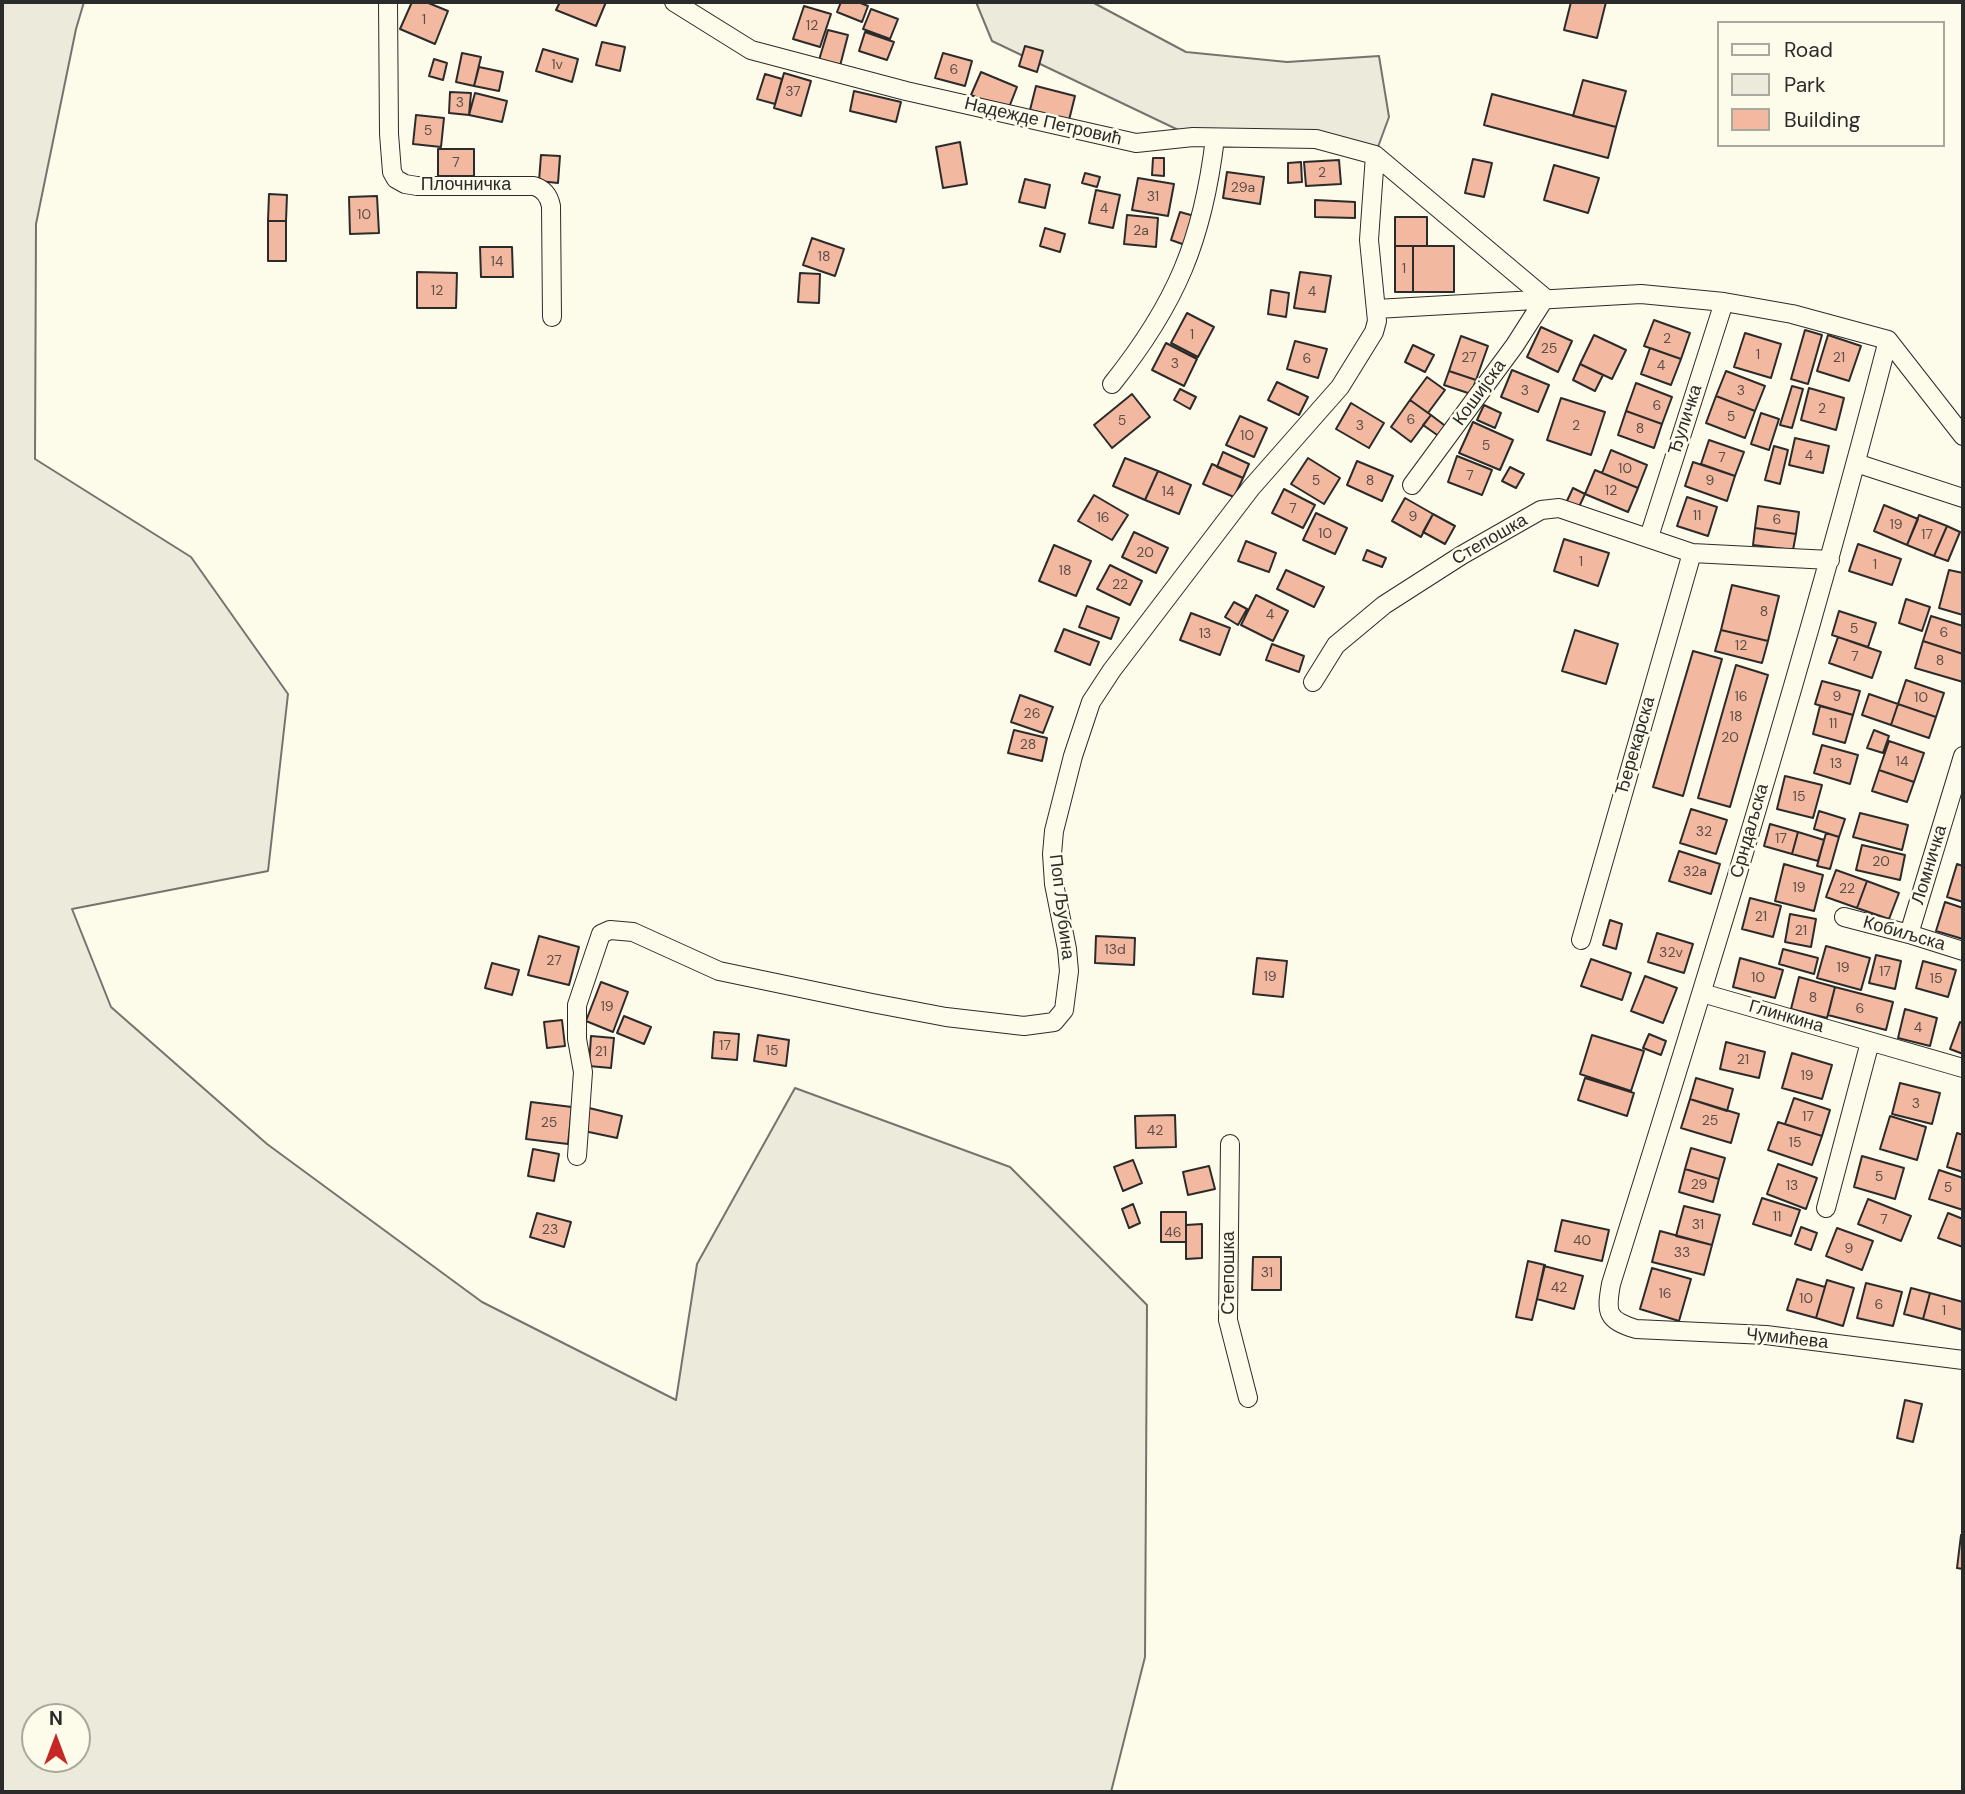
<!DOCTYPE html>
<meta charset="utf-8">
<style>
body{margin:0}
#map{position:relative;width:1965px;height:1794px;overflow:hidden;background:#fdfbea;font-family:"DM Sans",sans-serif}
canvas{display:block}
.frame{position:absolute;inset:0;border:4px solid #2b2b2b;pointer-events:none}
.legend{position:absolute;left:1717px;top:21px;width:228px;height:126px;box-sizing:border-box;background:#fdfbea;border:2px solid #a9a89e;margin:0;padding:9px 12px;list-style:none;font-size:21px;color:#2b2b2b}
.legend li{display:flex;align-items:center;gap:14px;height:35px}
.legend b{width:35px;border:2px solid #a9a89e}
.north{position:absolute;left:21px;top:1703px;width:70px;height:70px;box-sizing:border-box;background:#fdfbea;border:2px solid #a9a89e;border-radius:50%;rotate:0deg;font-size:19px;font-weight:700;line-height:28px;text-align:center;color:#2b2b2b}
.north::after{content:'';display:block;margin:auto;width:24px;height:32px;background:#c62828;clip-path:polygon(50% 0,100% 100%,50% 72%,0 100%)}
</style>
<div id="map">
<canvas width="1965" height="1794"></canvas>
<div class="frame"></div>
<ul class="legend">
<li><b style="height:9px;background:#fdfbea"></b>Road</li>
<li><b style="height:19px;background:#ecebdb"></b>Park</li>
<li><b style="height:19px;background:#f2b8a0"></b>Building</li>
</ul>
<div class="north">N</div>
</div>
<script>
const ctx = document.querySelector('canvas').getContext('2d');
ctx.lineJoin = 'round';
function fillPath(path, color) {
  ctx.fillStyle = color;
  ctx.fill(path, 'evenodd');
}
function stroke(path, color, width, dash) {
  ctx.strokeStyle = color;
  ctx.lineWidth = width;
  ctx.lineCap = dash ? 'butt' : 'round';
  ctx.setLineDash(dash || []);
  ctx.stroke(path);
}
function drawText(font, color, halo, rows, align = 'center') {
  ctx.font = font + ' "DM Sans",sans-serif';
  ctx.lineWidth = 5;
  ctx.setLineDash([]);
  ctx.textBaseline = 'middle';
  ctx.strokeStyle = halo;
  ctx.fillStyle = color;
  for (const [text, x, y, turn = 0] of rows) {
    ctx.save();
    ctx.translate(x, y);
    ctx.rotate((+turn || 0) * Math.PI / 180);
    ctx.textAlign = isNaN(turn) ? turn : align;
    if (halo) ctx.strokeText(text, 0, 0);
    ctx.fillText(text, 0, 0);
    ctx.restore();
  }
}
const green = new Path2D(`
 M2 2H84L76 29 36 224 35 459 191 557 288 694 268 871 72 909 111 1007 267 1144 482 1302 676 1400 697 1264 795 1088 1010 1167 1147 1305 1145 1657 1111 1792H2ZM35 1717H77V1759H35Z
 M976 2H1092L1186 52 1287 62 1379 56 1389 117 1375 155 1316 139 1193 137 992 41Z`);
fillPath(green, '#ecebdb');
stroke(green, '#74746e', 2);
const building = new Path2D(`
 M412 2H426L448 11 435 44 400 29Z
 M560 2H606L596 26 556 10Z
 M841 2H858L868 6 862 22 837 12Z
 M1571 2H1606L1597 38 1564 30Z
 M804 6 831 14 820 47 793 39Z
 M871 9 898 19 890 39 863 29Z
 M828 30 848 35 840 66 819 60Z
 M865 32 894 42 887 60 859 51Z
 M602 42 625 47 620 71 596 65Z
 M1025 46 1043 51 1037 72 1019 66Z
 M543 49 578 59 572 82 536 71Z
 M462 53 481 57 474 86 456 82Z
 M943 53 972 61 965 86 935 78Z
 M434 59 447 63 443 80 429 76Z
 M479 67 503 72 499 91 474 86Z
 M981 72 1017 87 1008 110 971 95Z
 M784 73 811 81 801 116 774 108Z
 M765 74 782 79 775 104 757 99Z
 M1583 80 1626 91 1616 127 1573 116Z
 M1036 86 1075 96 1069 120 1030 110Z
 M854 91 901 102 896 122 850 111Z
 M450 92 471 93 469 115 449 113Z
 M475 93 507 101 502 122 469 115Z
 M1492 94 1616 127 1608 158 1484 125Z
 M416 115 444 118 441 147 413 144Z
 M960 142 967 184 943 188 936 147Z
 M438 149H474V176H438Z
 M541 155 560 156 558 183 539 181Z
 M1153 158H1164V176L1152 175Z
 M1473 159 1492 163 1484 197 1465 193Z
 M1339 160 1341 184 1306 186 1304 162Z
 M1301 162 1302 182 1288 183V163Z
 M1554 165 1599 178 1588 213 1544 200Z
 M1227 172 1264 177 1260 204 1223 198Z
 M1085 173 1100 177 1097 187 1082 183Z
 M1138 178 1174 184 1168 216 1132 210Z
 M1025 179 1050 185 1045 208 1019 202Z
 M1096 190 1120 195 1113 228 1089 223Z
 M269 194 287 195 286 221H268Z
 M377 196 379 233 350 234 349 197Z
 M1315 200 1355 202V218L1315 217Z
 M1180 212 1198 217 1188 246 1171 240Z
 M1127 215 1158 218 1156 247 1124 244Z
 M1395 217H1427V246H1395Z
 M268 221H286V261H268Z
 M1045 228 1065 234 1060 252 1040 246Z
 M812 238 844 249 835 276 803 265Z
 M1395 246H1413V292H1395Z
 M1413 246H1454V292H1413Z
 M480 247H512L513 277H481Z
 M417 272 457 273 456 308H417Z
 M1300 272 1331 276 1325 312 1294 308Z
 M800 273 820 274 819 303 798 302Z
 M1271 290 1289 293 1286 317 1268 314Z
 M1187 313 1214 327 1198 357 1171 343Z
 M1654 320 1690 333 1681 359 1644 346Z
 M1541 327 1572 341 1558 372 1527 357Z
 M1805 330 1822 335 1808 384 1791 379Z
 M1745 333 1781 344 1771 378 1734 367Z
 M1594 335 1626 350 1612 379 1580 364Z
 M1828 335 1861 346 1849 381 1817 371Z
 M1461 336 1488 346 1476 380 1449 371Z
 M1295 341 1327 349 1318 378 1287 369Z
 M1166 343 1197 359 1184 386 1152 370Z
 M1413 345 1434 355 1425 372 1405 362Z
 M1650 348 1681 359 1671 385 1641 374Z
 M1580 364 1603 375 1595 391 1573 380Z
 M1512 370 1549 385 1538 412 1501 397Z
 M1449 371 1476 380 1471 394 1444 385Z
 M1726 371 1765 386 1755 411 1716 396Z
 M1427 377 1445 390 1428 413 1410 400Z
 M1277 382 1308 397 1299 415 1268 400Z
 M1636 383 1672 397 1662 424 1626 411Z
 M1792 386 1803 389 1792 428 1780 425Z
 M1809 388 1844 398 1836 430 1801 420Z
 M1180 389 1196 397 1190 409 1174 400Z
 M1132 394 1150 417 1112 448 1094 425Z
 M1716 396 1755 411 1745 438 1706 423Z
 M1561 398 1605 412 1591 455 1547 440Z
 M1410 400 1431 415 1411 442 1391 427Z
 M1351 403 1384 423 1369 448 1336 429Z
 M1484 405 1501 413 1495 428 1477 420Z
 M1626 411 1662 424 1654 448 1618 435Z
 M1761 413 1779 419 1769 450 1751 444Z
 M1431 415 1448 428 1440 437 1423 425Z
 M1240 416 1267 428 1254 457 1226 445Z
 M1473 422 1513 440 1500 470 1459 453Z
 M1795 438 1829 446 1823 473 1789 465Z
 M1709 440 1744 452 1735 476 1701 464Z
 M1774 446 1788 450 1780 484 1765 480Z
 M1611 450 1647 465 1638 488 1602 473Z
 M1223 452 1249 464 1243 478 1217 467Z
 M1457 456 1492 470 1482 495 1448 482Z
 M1125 458 1158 471 1145 500 1113 486Z
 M1308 458 1340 478 1324 504 1291 484Z
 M1357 461 1393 476 1382 501 1347 485Z
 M1693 462 1735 476 1727 501 1685 486Z
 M1212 464 1243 478 1234 497 1203 484Z
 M1510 467 1524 474 1516 488 1502 481Z
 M1595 470 1638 488 1628 512 1585 494Z
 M1158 471 1191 485 1179 514 1145 500Z
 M1573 488 1585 494 1578 509 1566 503Z
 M1284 489 1315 505 1303 528 1272 513Z
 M1094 495 1128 515 1112 540 1078 521Z
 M1687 497 1717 507 1708 536 1677 526Z
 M1405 498 1433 514 1421 537 1392 521Z
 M1884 505 1918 519 1907 545 1874 531Z
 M1758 506 1799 512 1796 534 1755 528Z
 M1316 513 1347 528 1335 554 1303 540Z
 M1433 514 1455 526 1445 544 1423 532Z
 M1919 515 1947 526 1934 556 1907 545Z
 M1947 526 1960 532 1948 561 1934 556Z
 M1755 528 1796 534 1793 550 1753 545Z
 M1134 532 1168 548 1156 573 1122 557Z
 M1564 539 1609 553 1598 586 1554 571Z
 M1246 541 1276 553 1269 572 1238 561Z
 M1858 544 1901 559 1892 585 1849 571Z
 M1054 545 1091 561 1076 596 1039 581Z
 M1367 550 1386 558 1382 567 1363 560Z
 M1110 565 1142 581 1130 605 1097 589Z
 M1286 570 1324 587 1314 607 1277 589Z
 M1949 570 1963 573V615L1939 608Z
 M1732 585 1779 596 1768 641 1721 630Z
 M1256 595 1288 611 1273 641 1241 625Z
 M1906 599 1930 607 1922 631 1899 623Z
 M1234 602 1247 609 1238 625 1225 617Z
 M1087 606 1119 618 1111 639 1079 627Z
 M1839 611 1876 623 1868 647 1832 635Z
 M1191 613 1230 628 1220 655 1180 640Z
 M1931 616 1963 626V654L1923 641Z
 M1064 629 1099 642 1090 665 1055 651Z
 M1575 630 1618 644 1606 684 1562 671Z
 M1721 630 1768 641 1762 663 1715 651Z
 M1838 637 1881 652 1872 678 1829 663Z
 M1923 641 1963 654V682L1915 668Z
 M1272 644 1304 656 1299 672 1266 660Z
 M1693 651 1722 659 1683 796 1653 787Z
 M1736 665 1768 675 1730 807 1698 798Z
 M1906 680 1944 693 1936 717 1898 704Z
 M1822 681 1860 691 1853 715 1815 704Z
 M1869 694 1898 704 1891 725 1862 715Z
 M1020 695 1053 707 1043 733 1011 722Z
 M1898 704 1936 717 1929 738 1891 725Z
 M1820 706 1853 715 1845 743 1813 734Z
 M1014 730 1047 738 1042 761 1008 753Z
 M1874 730 1889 736 1883 753 1867 748Z
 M1889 741 1924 753 1914 782 1879 770Z
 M1822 745 1858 755 1850 784 1814 773Z
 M1879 770 1914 782 1907 802 1872 791Z
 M1785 776 1822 785 1813 818 1777 809Z
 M1691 809 1727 820 1716 854 1680 843Z
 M1819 811 1845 819 1839 837 1814 829Z
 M1860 813 1908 825 1902 850 1853 837Z
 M1770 824 1798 832 1792 854 1764 846Z
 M1798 832 1824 840 1818 861 1792 854Z
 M1826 833 1839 837 1830 869 1817 866Z
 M1862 845 1905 855 1900 880 1856 870Z
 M1679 851 1720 864 1711 894 1669 881Z
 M1784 864 1823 875 1814 911 1775 901Z
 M1957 864 1963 866V902L1947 897Z
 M1836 870 1867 881 1857 908 1826 897Z
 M1867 881 1899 893 1889 919 1857 908Z
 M1750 898 1781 906 1773 937 1742 929Z
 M1945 902 1963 908V939L1936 931Z
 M1790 914 1816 919 1811 947 1785 942Z
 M1610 920 1622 924 1616 949 1603 945Z
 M1657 933 1693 944 1684 973 1648 962Z
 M539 936 579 947 569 985 528 975Z
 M1096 936 1135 938 1134 965 1095 963Z
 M1826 946 1870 958 1861 990 1817 978Z
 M1783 949 1818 958 1814 974 1779 964Z
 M1876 955 1901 961 1895 989 1869 983Z
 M1257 958 1287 961 1283 997 1253 994Z
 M1740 958 1783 970 1775 998 1733 987Z
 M1591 959 1631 973 1622 1000 1581 986Z
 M1923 961 1956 970 1948 997 1916 988Z
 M492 963 519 970 512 995 485 988Z
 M1645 976 1677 988 1663 1023 1631 1011Z
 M1799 977 1835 987 1827 1018 1791 1009Z
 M601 982 628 992 613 1032 586 1021Z
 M1835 987 1893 1002 1886 1030 1828 1015Z
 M1905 1009 1937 1018 1930 1046 1898 1038Z
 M624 1016 651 1027 644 1044 617 1033Z
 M562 1020 565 1046 547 1048 544 1022Z
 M1960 1022 1963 1024V1054L1950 1049Z
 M714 1032 739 1034 737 1060 712 1058Z
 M1649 1034 1666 1041 1661 1055 1643 1048Z
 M758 1035 789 1040 786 1066 754 1061Z
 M1592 1035 1644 1051 1631 1091 1580 1074Z
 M591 1036 614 1038 611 1068 589 1066Z
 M1726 1042 1765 1052 1759 1078 1720 1069Z
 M1792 1053 1832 1065 1822 1099 1782 1088Z
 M1585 1078 1634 1093 1627 1116 1578 1100Z
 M1696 1078 1733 1089 1727 1111 1690 1099Z
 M1900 1083 1940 1093 1932 1124 1892 1114Z
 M1794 1098 1830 1110 1822 1136 1785 1124Z
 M1690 1099 1739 1114 1731 1143 1681 1128Z
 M531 1102 572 1107 568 1144 526 1139Z
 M589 1108 622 1116 617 1138 584 1131Z
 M1175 1115 1176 1147 1136 1148 1135 1116Z
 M1890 1116 1926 1127 1917 1160 1880 1149Z
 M1778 1122 1822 1136 1812 1165 1768 1150Z
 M1957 1133 1963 1135V1172L1947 1167Z
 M1691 1148 1725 1158 1719 1179 1685 1169Z
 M533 1149 559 1154 554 1181 528 1176Z
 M1862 1156 1904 1168 1895 1199 1854 1187Z
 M1133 1160 1142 1183 1123 1191 1114 1167Z
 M1778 1164 1817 1178 1806 1209 1767 1194Z
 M1209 1166 1215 1189 1188 1195 1183 1172Z
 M1685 1169 1719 1179 1713 1202 1679 1192Z
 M1939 1170 1963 1178V1210L1929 1199Z
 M1762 1198 1800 1210 1791 1236 1753 1224Z
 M1868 1199 1911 1216 1901 1241 1858 1224Z
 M1133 1204 1140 1223 1129 1228 1122 1209Z
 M1684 1206 1720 1215 1712 1245 1676 1236Z
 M1161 1212H1186V1242H1161Z
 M537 1213 571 1222 564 1247 530 1237Z
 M1948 1213 1963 1219V1247L1938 1238Z
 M1562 1220 1609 1230 1602 1261 1555 1251Z
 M1202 1224V1258L1186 1259V1225Z
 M1801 1227 1817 1233 1811 1250 1795 1244Z
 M1837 1228 1873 1241 1862 1270 1826 1256Z
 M1660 1231 1712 1245 1704 1275 1652 1262Z
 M1253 1257H1281V1290H1252Z
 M1528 1261 1545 1265 1532 1320 1516 1317Z
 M1544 1266 1583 1276 1574 1309 1537 1299Z
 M1652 1268 1691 1279 1679 1321 1640 1309Z
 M1797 1279 1825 1287 1816 1318 1787 1310Z
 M1827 1280 1854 1288 1843 1326 1816 1318Z
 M1866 1283 1902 1292 1893 1326 1857 1318Z
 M1911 1288 1930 1293 1923 1319 1904 1314Z
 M1930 1293 1963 1302V1330L1923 1319Z
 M1905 1400 1922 1404 1913 1442 1897 1438Z
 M1961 1535 1963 1536V1569L1957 1568Z`);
fillPath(building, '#f2b8a0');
stroke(building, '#2b2b2b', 2);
const minor = new Path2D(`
 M388 2 389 134 392 172 396 179 405 184 417 186H534C544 189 549 196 551 206L552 317
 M674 2 751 50 906 91 1136 143 1193 137 1316 139 1375 155 1545 298 1515 345 1412 485
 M1376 309 1641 294 1724 302 1792 314 1888 340 1963 436
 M1888 340C1806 658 1709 971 1611 1284 1606 1312 1606 1320 1636 1329L1766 1335 1963 1360
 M1112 384C1176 304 1203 240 1215 138
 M1856 463 1963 498
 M1649 537 1724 302
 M1313 682 1336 645 1384 605 1462 555 1541 510 1559 508 1692 553 1830 560
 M1844 917 1909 934 1963 951
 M1909 934 1963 756
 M1581 940 1692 553
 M1702 993 1963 1068
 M1230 1144 1228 1320 1248 1398
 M577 1156 583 1072 577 1039V1005L601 934 610 930 633 932 719 971 872 1003 946 1017 1024 1026 1054 1022 1064 1010 1069 971 1067 949 1054 884 1052 854 1054 831 1073 756 1091 702 1112 670 1251 488 1340 387 1374 332 1377 321 1369 240 1375 155
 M1826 1208 1870 1042`);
stroke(minor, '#2b2b2b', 20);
stroke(minor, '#fdfbea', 18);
drawText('14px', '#5d4e48', null, [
 ["1",424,20],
 ["12",812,26],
 ["1v",557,65],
 ["6",954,70],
 ["37",793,92],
 ["3",460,103],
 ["5",428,131],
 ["7",456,163],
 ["2",1322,173],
 ["29a",1243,188],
 ["31",1153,197],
 ["4",1104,209],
 ["10",364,215],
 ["2a",1141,231],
 ["18",824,257],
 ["14",497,262],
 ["1",1404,269],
 ["12",437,291],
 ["4",1312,292],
 ["1",1192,335],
 ["2",1667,339],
 ["25",1549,349],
 ["1",1758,355],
 ["27",1469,358],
 ["21",1839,358],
 ["6",1307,359],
 ["3",1175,364],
 ["4",1661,366],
 ["3",1525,391],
 ["3",1741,391],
 ["6",1657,406],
 ["2",1822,409],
 ["5",1731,417],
 ["6",1411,420],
 ["5",1122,421],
 ["3",1360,426],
 ["2",1576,426],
 ["8",1640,429],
 ["10",1247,436],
 ["5",1486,446],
 ["4",1809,456],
 ["7",1722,458],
 ["10",1625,469],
 ["7",1470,476],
 ["5",1316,481],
 ["8",1370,481],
 ["9",1710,481],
 ["12",1611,491],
 ["14",1168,492],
 ["7",1293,509],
 ["11",1697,516],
 ["9",1413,517],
 ["16",1103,518],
 ["6",1777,520],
 ["19",1896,525],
 ["10",1325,534],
 ["17",1927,535],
 ["20",1145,553],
 ["1",1581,562],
 ["1",1875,565],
 ["18",1065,571],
 ["22",1120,585],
 ["8",1764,612],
 ["4",1270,615],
 ["5",1854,629],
 ["6",1944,633],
 ["13",1205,634],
 ["12",1741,646],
 ["7",1855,657],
 ["8",1940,661],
 ["16",1741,697],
 ["9",1837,697],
 ["10",1921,698],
 ["26",1032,714],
 ["18",1736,717],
 ["11",1833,724],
 ["20",1730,738],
 ["28",1028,745],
 ["14",1902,762],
 ["13",1836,764],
 ["15",1799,797],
 ["32",1704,832],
 ["17",1781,839],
 ["20",1881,862],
 ["32a",1695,872],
 ["19",1799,888],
 ["22",1847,889],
 ["21",1761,917],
 ["21",1801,931],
 ["13d",1115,950],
 ["32v",1671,953],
 ["27",554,961],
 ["19",1843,968],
 ["17",1885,972],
 ["19",1270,977],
 ["10",1758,978],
 ["15",1936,979],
 ["8",1813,998],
 ["19",607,1007],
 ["6",1860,1009],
 ["4",1918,1028],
 ["17",725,1046],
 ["15",772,1051],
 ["21",601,1052],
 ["21",1743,1060],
 ["19",1807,1076],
 ["3",1916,1104],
 ["17",1808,1117],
 ["25",1710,1121],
 ["25",549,1123],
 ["42",1155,1131],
 ["15",1795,1143],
 ["5",1879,1177],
 ["29",1699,1185],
 ["13",1792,1186],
 ["5",1948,1188],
 ["11",1777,1217],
 ["7",1884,1220],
 ["31",1698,1225],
 ["23",550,1230],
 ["46",1173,1233],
 ["40",1582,1241],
 ["9",1849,1249],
 ["33",1682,1253],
 ["31",1267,1273],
 ["42",1559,1288],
 ["16",1665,1294],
 ["10",1806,1299],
 ["6",1879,1305],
 ["1",1944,1311]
]);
drawText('18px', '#2b2b2b', '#fdfbea', [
 ["Надежде Петровић",1043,122,13],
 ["Плочничка",466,185],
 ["Кошијска",1480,393,-54],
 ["Ђуличка",1686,420,-72],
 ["Степошка",1490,540,-30],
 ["Ђерекарска",1636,746,-74],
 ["Срндаљска",1750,831,-74],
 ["Ломничка",1930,865,-73],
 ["Поп Љубина",1061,907,83],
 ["Кобиљска",1904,934,16],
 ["Глинкина",1786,1017,16],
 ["Степошка",1229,1273,-90],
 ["Чумићева",1787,1339,6]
]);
</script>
